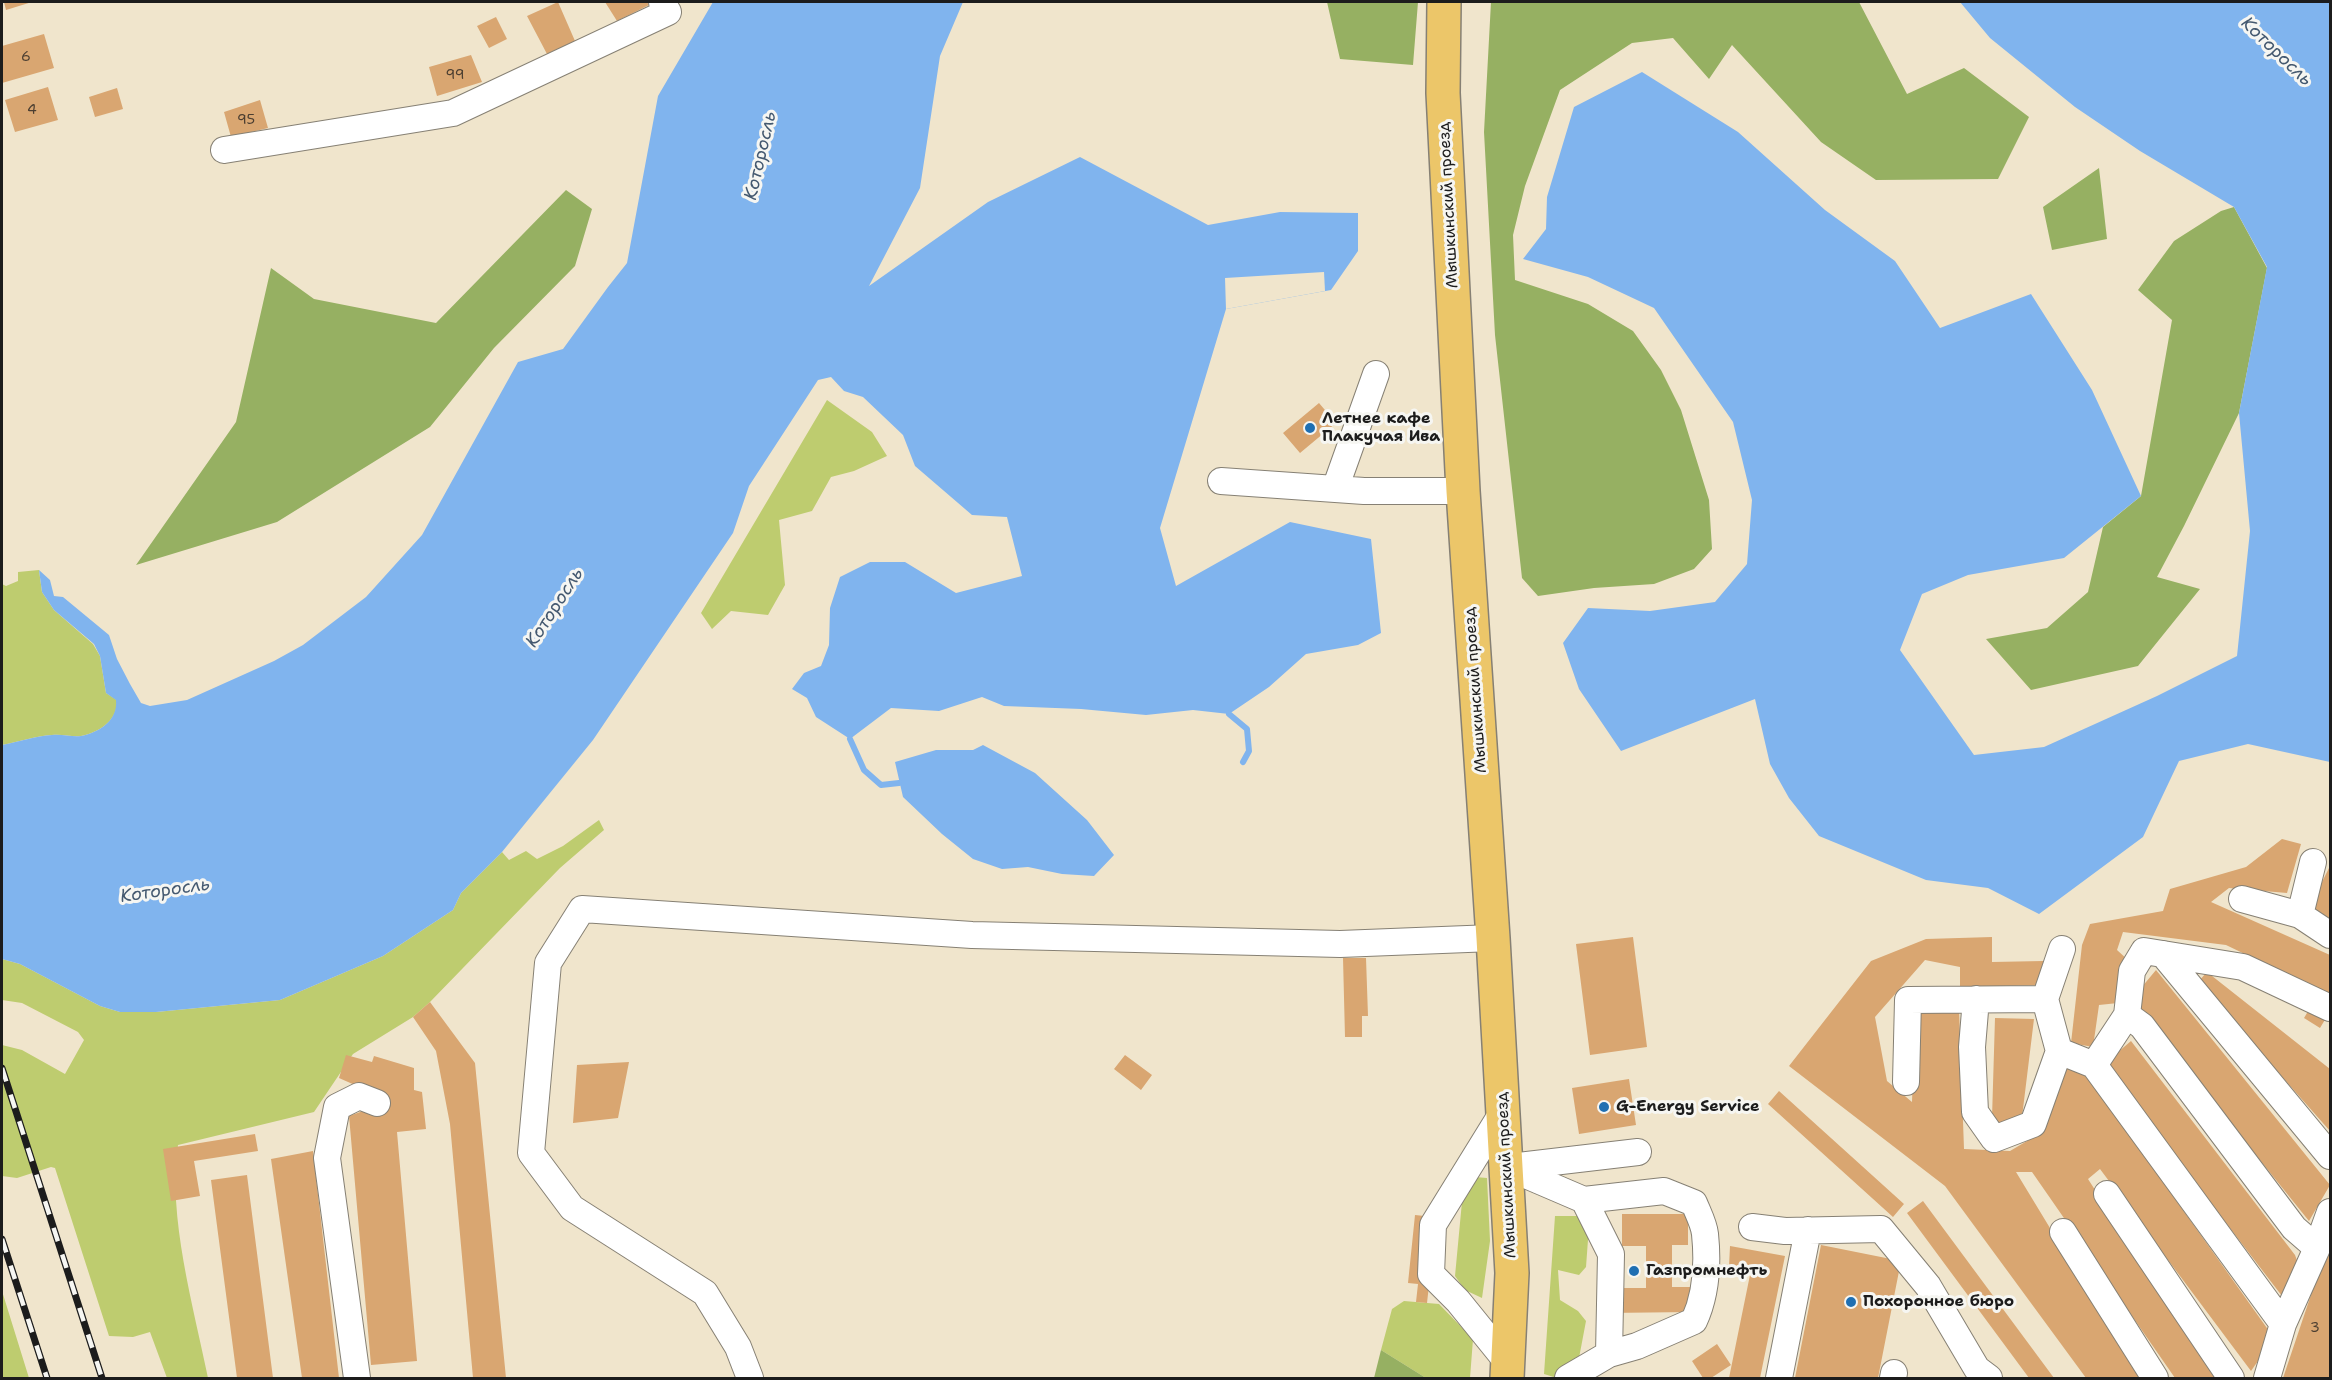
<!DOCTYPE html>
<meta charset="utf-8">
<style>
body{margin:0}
#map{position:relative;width:2332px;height:1380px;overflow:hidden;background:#f0e5cc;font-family:"Shantell Sans",sans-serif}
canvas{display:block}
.frame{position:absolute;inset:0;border:3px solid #1c1c1c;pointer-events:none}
</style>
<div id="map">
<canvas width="2332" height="1380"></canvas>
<div class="frame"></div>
</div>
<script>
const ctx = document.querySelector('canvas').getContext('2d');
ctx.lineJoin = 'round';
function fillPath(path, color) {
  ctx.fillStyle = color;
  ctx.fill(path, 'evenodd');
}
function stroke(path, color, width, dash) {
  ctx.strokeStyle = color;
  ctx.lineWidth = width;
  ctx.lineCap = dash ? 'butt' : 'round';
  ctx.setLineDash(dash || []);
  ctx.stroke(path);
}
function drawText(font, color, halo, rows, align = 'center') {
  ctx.font = font + ' "Shantell Sans",sans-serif';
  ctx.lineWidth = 6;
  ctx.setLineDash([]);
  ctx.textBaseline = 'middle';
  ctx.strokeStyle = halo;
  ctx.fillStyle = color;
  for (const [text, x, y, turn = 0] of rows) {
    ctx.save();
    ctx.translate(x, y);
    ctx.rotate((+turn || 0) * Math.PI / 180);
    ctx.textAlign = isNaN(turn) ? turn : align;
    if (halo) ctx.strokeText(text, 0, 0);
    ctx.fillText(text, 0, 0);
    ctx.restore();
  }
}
fillPath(new Path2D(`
 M827 400 872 432 887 456 854 471 831 477 812 511 779 520 785 585 768 615 731 611 712 629 701 613Z
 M39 570 42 592 54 610 93 644 100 656 106 693 117 700C118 720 100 732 81 736 72 737 62 734 52 735 36 736 18 742 2 745V584L6 586 18 581V572Z
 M599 820 604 830 560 868 430 1002 413 1017 353 1054 314 1112 178 1145C167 1215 194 1308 208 1378H167L150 1332 133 1337 109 1336 55 1168 51 1167 17 1178 2 1176V1045L22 1050 65 1074 84 1040 78 1032 22 1003 2 1000V959L20 964 100 1006 120 1012H156L280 1000 383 956 453 910 461 893 502 852 509 860 526 851 537 859 563 846Z
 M1475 1177 1487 1178 1490 1241 1482 1298 1465 1290 1455 1276 1463 1191Z
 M1555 1216H1581L1589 1226 1586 1267 1579 1275 1558 1270 1560 1300 1578 1311 1586 1321 1579 1358 1557 1378 1544 1374Z
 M2 1291 29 1378H2Z
 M1404 1301 1439 1304 1473 1339 1470 1378H1426L1381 1350 1392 1309Z`), '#becc6f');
fillPath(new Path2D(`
 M1327 2H1418L1413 65 1340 59Z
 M1491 2H1859L1907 94 1964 68 2029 117 1998 179 1876 180 1821 142 1732 45 1709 79 1673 38 1632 43 1560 90 1525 186 1513 235 1515 280 1588 304 1633 331 1661 370 1681 410 1709 500 1712 549 1694 569 1654 584 1594 588 1538 596 1522 578 1495 335 1484 132Z
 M2099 168 2107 239 2052 250 2043 207Z
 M566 190 592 209 575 266 494 348 430 427 277 522 136 565 236 422 271 268 314 299 436 323Z
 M2234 207 2267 268 2239 413 2184 526 2157 577 2200 589 2138 666 2031 690 1986 639 2047 628 2088 592 2103 527 2141 496 2172 320 2138 290 2174 241 2221 211Z
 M1381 1350 1426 1378H1374Z`), '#96b062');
fillPath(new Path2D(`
 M713 2H963L940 56 920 188 869 286 988 202 1080 157 1208 225 1280 212 1358 213V251L1331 290 1226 309 1160 528 1176 586 1290 522 1371 539 1381 633 1358 645 1306 654 1269 687 1229 714 1193 710 1146 715 1081 709 1004 706 982 697 939 711 891 708 850 739 816 717 807 698 792 689 804 673 821 666 829 645 830 608 840 577 870 562H905L956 593 1022 576 1007 517 972 515 915 466 903 435 863 397 844 391 831 377 818 380 749 486 733 533 593 740 502 852 461 893 453 910 383 956 280 1000 156 1012H120L100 1006 20 964 2 959V745C18 742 36 736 52 735 62 734 72 737 81 736 100 732 118 720 116 700L106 693 100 656 94 644 54 610 42 592 39 570 50 580 54 596 63 597 109 635 117 659 130 684 141 703 150 706 187 700 274 661 303 645 366 597 422 535 518 362 563 349 608 287 627 263 658 96Z
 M1960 2H2330V762L2248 744 2179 761 2143 837 2039 914 1988 888 1926 880 1819 836 1789 798 1770 764 1755 699 1621 751 1579 689 1563 643 1588 608 1650 611 1715 602 1747 564 1752 500 1733 422 1654 308 1588 277 1523 259 1546 229 1547 197 1574 107 1642 72 1738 132 1825 210 1895 261 1940 328 2031 294 2092 390 2141 496 2064 558 1968 575 1922 594 1900 650 1974 755 2044 747 2157 696 2237 656 2250 531 2239 413 2267 267 2234 207 2140 151 2075 107 1990 38Z
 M983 745 1035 773 1087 820 1114 855 1094 876 1062 874 1028 867 1002 869 973 859 942 834 903 797 895 762 936 750H973Z`), '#80b4ee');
fillPath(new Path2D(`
 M1324 272 1325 291 1226 309 1225 278Z`), '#f0e5cc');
stroke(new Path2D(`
 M1229 714 1247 729 1249 751 1243 762
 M850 739 864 770 881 785 899 783`), '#80b4ee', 6);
fillPath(new Path2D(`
 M4 2H32L6 10Z
 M558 2 575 41 547 54 527 16Z
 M605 2H647L649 5 617 21Z
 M496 17 507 39 489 48 477 26Z
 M44 34 54 68 2 83V46Z
 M471 55 482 82 437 96 429 67Z
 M48 87 58 120 15 132 5 100Z
 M117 88 123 109 95 117 89 97Z
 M260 100 268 128 231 137 224 112Z
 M1319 403 1336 423 1300 453 1283 433Z
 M2282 839 2301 844 2287 893 2229 888 2211 902 2330 955V995L2226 945 2123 932 2117 950 2129 961 2118 1003 2099 1005 2093 1047 2071 1043 2082 945 2090 924 2163 911 2170 889 2246 867Z
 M2330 866V926L2307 912Z
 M1633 937 1647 1047 1590 1055 1576 944Z
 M1992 937V962L2043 961 2044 985 1960 987V967L1925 960 1875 1017 1887 1081 1912 1102 1915 1014 1959 1009 1964 1149 2010 1151 2044 1131 2064 1061 2087 1075 2274 1338 2251 1371 2100 1169 2088 1179 2216 1378H2175L2032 1172H2016L2141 1378H2086L1945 1186 1789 1066 1871 961 1926 939Z
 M1343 958H1366L1368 1016H1362V1037H1345Z
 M2156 970 2330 1185 2309 1221 2131 1000Z
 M2207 972 2330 1069V1131L2198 982Z
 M430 1002 475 1063 506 1378H473L450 1124 436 1051 413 1017Z
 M2310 1008 2326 1018 2320 1028 2304 1018Z
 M1995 1018 2034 1019 2022 1117 2006 1128 1992 1118Z
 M2131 1041 2295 1255 2302 1274 2282 1296 2104 1064Z
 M346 1055 372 1062 374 1056 414 1068V1090L422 1092 426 1129 397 1132 417 1361 371 1365 349 1116 391 1101 339 1078Z
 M1125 1055 1152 1075 1141 1090 1114 1069Z
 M629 1062 618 1118 573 1123 577 1065Z
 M1629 1079 1636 1125 1579 1134 1572 1088Z
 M1779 1091 1904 1204 1893 1217 1768 1104Z
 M255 1134 258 1151 194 1161 200 1196 171 1201 163 1149Z
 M313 1151 339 1378H302L271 1159Z
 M247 1175 273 1378H237L211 1180Z
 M1923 1201 2054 1378H2029L1907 1213Z
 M1622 1214H1688V1245H1672V1287H1692V1312L1606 1313V1288H1646V1246H1622Z
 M1415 1215 1444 1218 1429 1285 1427 1303 1416 1302 1418 1284 1408 1283Z
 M2330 1242V1378H2283L2317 1277Z
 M1821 1245 1901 1261 1878 1378H1795Z
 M1730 1246 1785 1256 1760 1378H1729L1751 1270 1729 1267Z
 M1717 1344 1731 1365 1711 1378H1703L1692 1361Z`), '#d9a671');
const minor = new Path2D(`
 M224 150 453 113 668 12 662 2
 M1221 481 1364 491H1463
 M1335 489 1376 374
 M2242 899 2300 915 2330 935
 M2300 915 2313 862
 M2163 954 2330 1156
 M1976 999 1972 1047 1975 1112 1994 1139 2033 1124 2059 1051
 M2045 999 2062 949
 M2094 1065 2127 1015
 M1906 1082 1908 1000 2045 999 2059 1051 2094 1065 2283 1324 2317 1248 2294 1228 2142 1026 2127 1015 2132 971 2144 951 2243 967 2330 1008
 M1504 1110 1433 1225 1431 1274 1458 1301 1509 1364
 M1507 1167 1584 1200 1611 1254 1609 1354 1568 1378
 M1510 1167 1638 1152
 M2107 1194 2231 1378
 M1584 1200 1664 1191 1694 1203C1698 1213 1704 1224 1705 1234 1708 1263 1706 1295 1694 1321L1637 1346 1609 1354
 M1752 1227 1785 1231 1881 1229 1928 1286 1977 1369 1989 1378
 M2063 1232 2155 1378
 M2317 1248 2330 1212
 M357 1378 327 1158 337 1107 359 1096 377 1103
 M750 1378 738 1347 705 1293 572 1208 531 1153 548 963 582 909 972 935 1340 944 1493 938
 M1779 1378 1808 1230
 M1893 1378 1894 1373
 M2267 1378 2283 1324`);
const major = new Path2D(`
 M1444 2 1443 93 1463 491 1493 938 1512 1273 1507 1378`);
stroke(minor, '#868074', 28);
stroke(major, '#868074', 36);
stroke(minor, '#fff', 26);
stroke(major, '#ecc669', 33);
const rail = new Path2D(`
 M2 1068 102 1378
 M2 1239 47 1378`);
stroke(rail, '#1c1c1c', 7);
stroke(rail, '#f6f6f2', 4.5, [14]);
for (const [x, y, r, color] of [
 [1310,428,6,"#1f6fb2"],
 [1604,1107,6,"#1f6fb2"],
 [1634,1271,6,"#1f6fb2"],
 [1851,1302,6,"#1f6fb2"]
]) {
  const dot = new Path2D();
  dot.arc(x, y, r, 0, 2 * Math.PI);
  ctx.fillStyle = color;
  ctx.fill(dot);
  stroke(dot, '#f6f6f2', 2);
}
drawText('14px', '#4b3e31', null, [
 ["6",26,57],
 ["99",455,75],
 ["4",32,110],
 ["95",246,120],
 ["3",2315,1328]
]);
drawText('16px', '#1c1c1c', '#f6f6f2', [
 ["Мышкинский проезд",1449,205,-93],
 ["Мышкинский проезд",1476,690,-94],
 ["Мышкинский проезд",1507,1175,-93]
]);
drawText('bold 16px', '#1c1c1c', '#f6f6f2', [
 ["Летнее кафе",1322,419],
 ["Плакучая Ива",1322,437],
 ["G-Energy Service",1616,1107],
 ["Газпромнефть",1646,1271],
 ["Похоронное бюро",1863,1302]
], 'left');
drawText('italic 18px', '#445970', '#f6f6f2', [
 ["Которосль",2276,52,44],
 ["Которосль",761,156,-77],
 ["Которосль",555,608,-57],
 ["Которосль",165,891,-8]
]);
</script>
